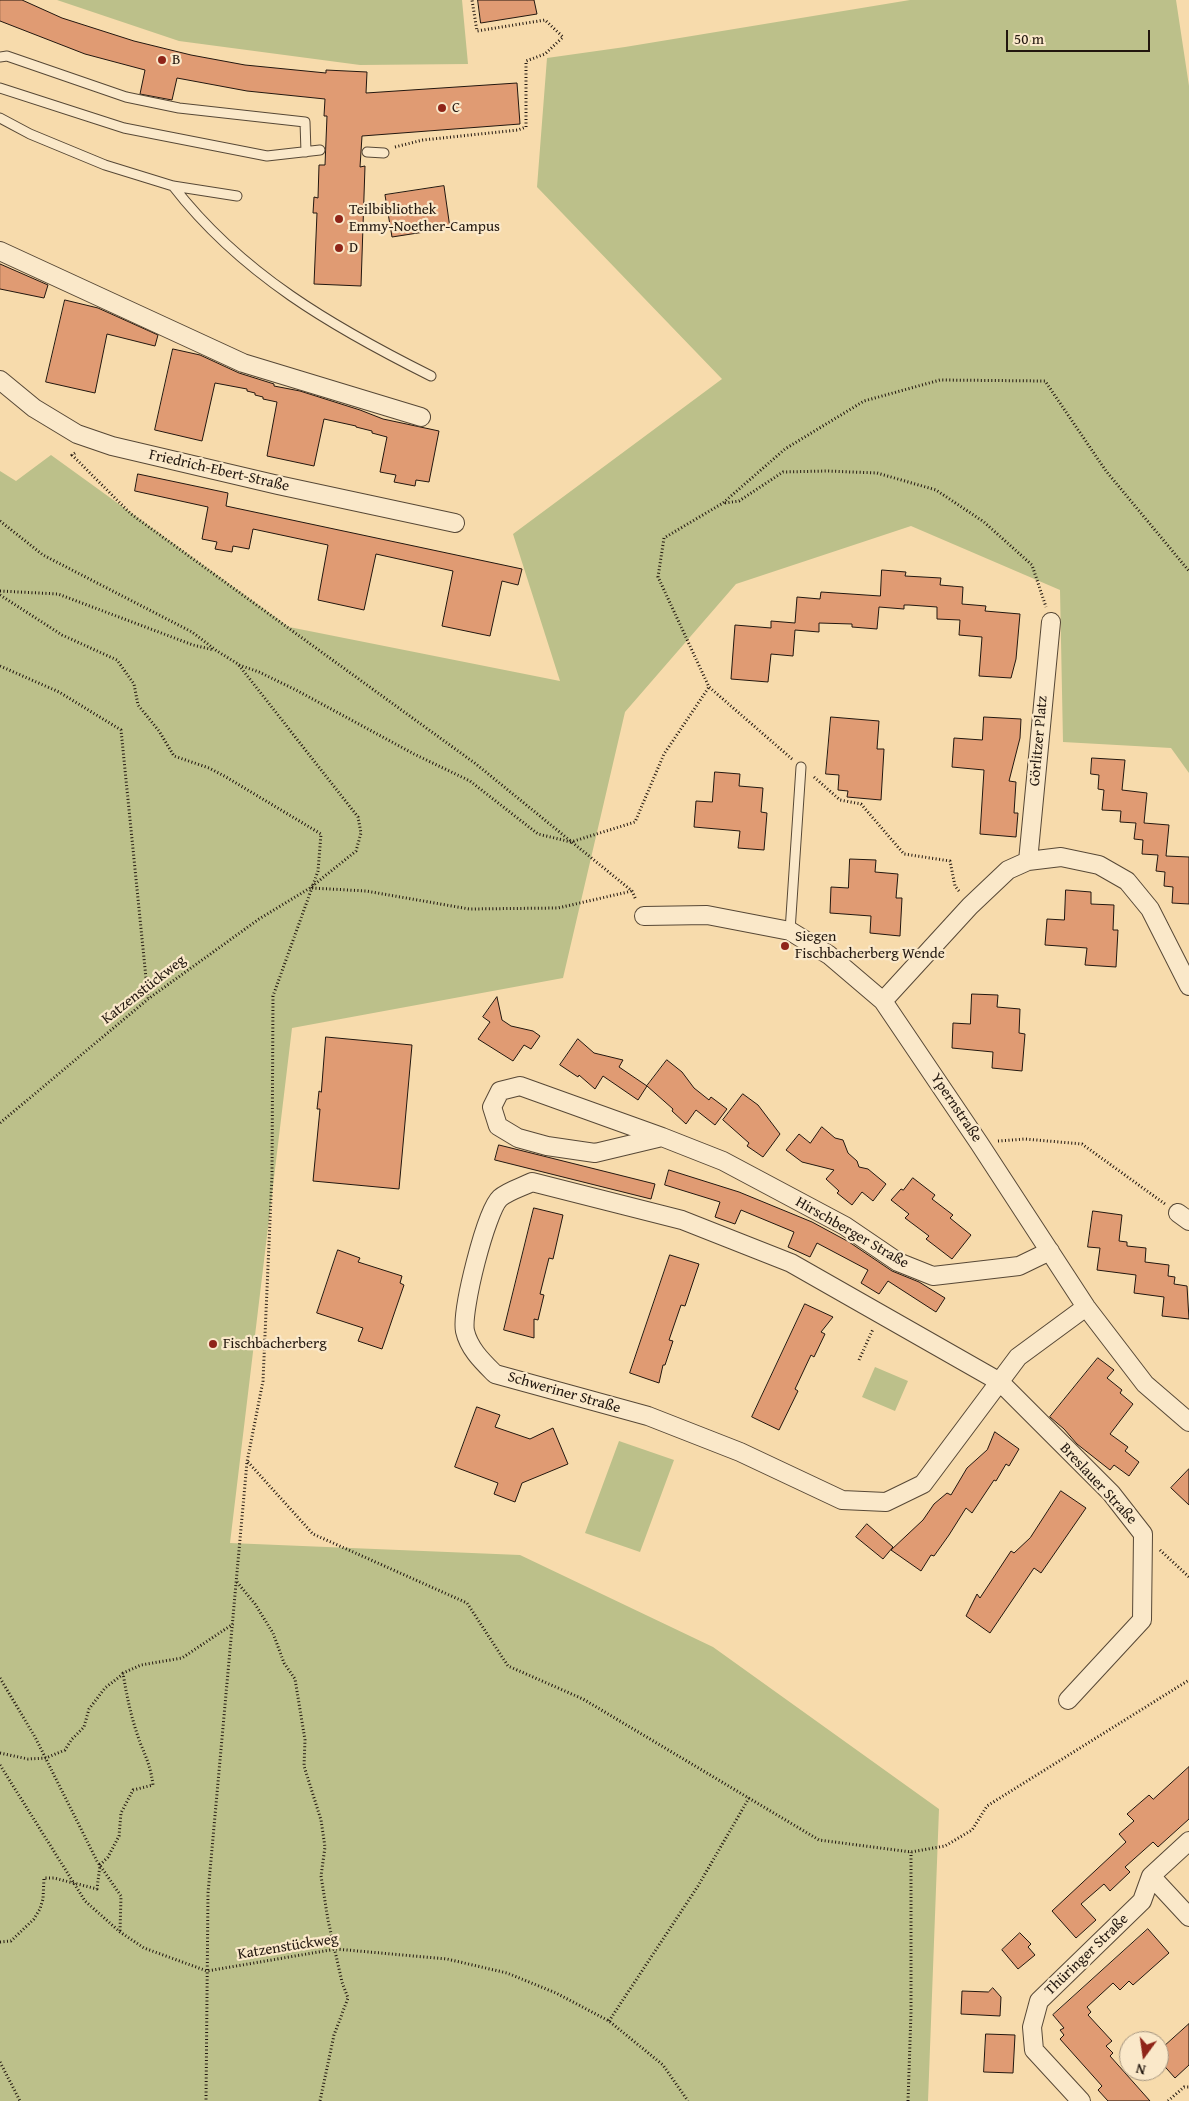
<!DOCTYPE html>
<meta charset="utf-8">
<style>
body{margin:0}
#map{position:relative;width:1189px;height:2101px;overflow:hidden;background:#f7dbac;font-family:"Gentium Book Plus",serif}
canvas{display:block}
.north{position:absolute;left:1119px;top:2031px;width:50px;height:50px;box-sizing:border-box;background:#fae8c9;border:1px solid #a4947f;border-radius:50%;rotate:194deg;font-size:14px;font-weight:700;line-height:20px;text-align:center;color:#22170f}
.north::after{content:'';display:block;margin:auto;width:18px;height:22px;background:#8f2418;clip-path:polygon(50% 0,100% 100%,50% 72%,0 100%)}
.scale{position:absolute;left:1006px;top:30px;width:144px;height:22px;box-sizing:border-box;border:2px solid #22170f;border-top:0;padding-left:6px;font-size:15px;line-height:18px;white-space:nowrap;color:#22170f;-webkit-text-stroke:4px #fae8c9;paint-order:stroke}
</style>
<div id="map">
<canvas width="1189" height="2101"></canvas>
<div class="north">N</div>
<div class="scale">50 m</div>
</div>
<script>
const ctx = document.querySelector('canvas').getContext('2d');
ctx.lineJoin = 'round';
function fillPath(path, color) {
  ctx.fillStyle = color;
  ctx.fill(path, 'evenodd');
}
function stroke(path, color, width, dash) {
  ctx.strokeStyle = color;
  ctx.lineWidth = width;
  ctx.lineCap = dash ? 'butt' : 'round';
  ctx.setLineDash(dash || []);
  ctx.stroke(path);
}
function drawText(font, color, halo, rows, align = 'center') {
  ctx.font = font + ' "Gentium Book Plus",serif';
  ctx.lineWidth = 4.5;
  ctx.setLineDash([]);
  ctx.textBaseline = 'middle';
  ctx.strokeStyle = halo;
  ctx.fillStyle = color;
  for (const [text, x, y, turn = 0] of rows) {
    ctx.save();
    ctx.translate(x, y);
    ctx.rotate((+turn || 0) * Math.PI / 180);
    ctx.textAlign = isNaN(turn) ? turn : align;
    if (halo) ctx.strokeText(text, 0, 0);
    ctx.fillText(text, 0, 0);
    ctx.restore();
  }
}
fillPath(new Path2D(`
 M57 0H462L468 64 360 65 179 41Z
 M910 0H1176L1189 86V773L1171 748 1063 742 1060 590 911 526 736 584 625 712 563 978 292 1028 230 1543 520 1555 713 1647 939 1809 928 2101H0V471L16 481 51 455 289 627 560 681 513 534 722 379 537 187 547 58 625 47Z
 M875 1367 908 1381 895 1411 862 1397Z
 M619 1441 674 1460 640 1552 585 1533Z`), '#bcc08a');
const building = new Path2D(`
 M0 0H22L62 18 134 41 191 55 245 65 326 73V70L367 72 366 93 517 83 520 124 362 136 360 167 365 166 361 286 314 284 317 213H313L314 197 318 198 319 165H325L327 116H324L325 99 247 91 177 78 172 100 140 94 145 70 85 54 0 21Z
 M478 0H534L537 14 481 23Z
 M444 186 450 228 392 237 385 195Z
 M0 264 48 285 44 298 0 289Z
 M65 300 98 308 158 335 155 346 107 334 95 393 46 382Z
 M173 349 200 355 239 373 274 384V386L300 391 360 410 383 419 439 431 429 482 416 480 415 486 394 482 396 475 380 472 387 437 372 433V431L356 427V426L324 419 314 466 267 456 277 402 263 399V397L255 395V393L247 391V389L215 383 202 441 155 430Z
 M138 474 228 493 226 506 522 569 518 585 502 581 490 636 442 626 453 571 376 554 364 610 318 600 328 545 253 529 249 549 233 546 232 552 215 549 217 542 202 539 208 507 135 491Z
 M882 570 906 572 905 576 941 578 940 585 963 587 962 604 986 606 985 611 1020 614 1016 659 1011 678 979 676 982 637 959 635 960 620 937 619V607L909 605H904V609L879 607 877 629 852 627V624L819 623V632L795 630 793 656 771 654 768 682 731 679 735 625 771 628V621L795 623 797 597 820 599 821 592 880 596Z
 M831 717 879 721 877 749H884L881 800 847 797 848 791 838 790 839 775 826 774Z
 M984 717 1021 719 1020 738 1009 781 1016 782 1014 813H1018L1016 837 980 834 984 770 952 767 954 738 982 740Z
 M1092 758 1125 760 1122 790 1147 793 1144 823 1169 825 1166 856 1189 857V904L1172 903 1173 887 1164 886 1165 872 1156 871 1158 855 1142 854 1143 840 1134 839 1136 823 1120 822 1121 811 1102 810 1104 790 1098 789 1099 775 1091 774Z
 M715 772 740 774 739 786 763 788 761 812 767 813 764 850 738 848 740 831 694 827 696 801 712 802Z
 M850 859 876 860 875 872 898 874 896 898H902L900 936 870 933 871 916 830 913 831 887 848 888Z
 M1066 890 1091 892V904L1114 905 1113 930H1118L1116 967 1085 965 1087 948 1045 945 1047 919 1064 920Z
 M972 994 998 995 997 1007 1020 1009 1019 1033 1025 1034 1022 1071 992 1068 993 1052 952 1048 953 1023 970 1024Z
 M497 997 502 1020 511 1026 533 1031 540 1036 531 1049 524 1045 513 1061 478 1039 490 1022 483 1017Z
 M326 1037 412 1045 399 1189 313 1181 320 1109H317L319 1091 321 1092Z
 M578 1039 594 1053 623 1060 619 1067 647 1086 638 1100 603 1076 595 1089 579 1075 578 1077 560 1065Z
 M667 1060 682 1072 694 1088 709 1100 711 1097 727 1109 715 1125 696 1110 686 1124 672 1111 673 1109 647 1086Z
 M743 1094 758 1105 780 1134 763 1157 747 1146 749 1143 723 1120Z
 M822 1127 835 1138 843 1140 848 1153 857 1161 859 1167 868 1169 886 1184 873 1201 862 1192 852 1205 837 1193 839 1191 826 1179 834 1170 802 1162 786 1150 799 1134 810 1143Z
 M499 1145 655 1184 651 1199 495 1160Z
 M669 1170 739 1192 812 1222 849 1242 892 1271 919 1282 945 1298 936 1312 888 1281 879 1294 861 1283 868 1270 817 1243 810 1257 788 1247 794 1232 741 1210 735 1224 715 1217 720 1202 665 1185Z
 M913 1178 935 1195 932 1199 953 1215 950 1218 971 1235 952 1259 926 1239 929 1236 905 1218 909 1214 891 1200 901 1189 903 1190Z
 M534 1208 563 1215 553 1259 549 1258 540 1294 544 1295 538 1320 534 1319V1338L504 1330Z
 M1093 1211 1122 1215 1119 1241 1127 1242V1246L1146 1248 1145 1262 1169 1265 1168 1276 1175 1277 1174 1284 1187 1286 1189 1319 1162 1316 1164 1297 1134 1293 1136 1275 1097 1270 1100 1248 1088 1247Z
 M338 1250 360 1258 358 1262 402 1276 400 1283 404 1285 382 1349 358 1341 363 1328 317 1313Z
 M670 1255 699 1264 685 1306 681 1305 669 1340 673 1341 665 1365H663L659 1383 630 1373Z
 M805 1304 833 1317 821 1332 825 1334 814 1357 811 1355 795 1389 798 1391 779 1430 752 1417Z
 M1098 1358 1114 1370 1107 1378 1122 1390 1120 1393 1133 1404 1110 1434 1128 1447 1125 1451 1139 1462 1129 1476 1114 1465 1110 1470 1077 1444 1064 1429 1050 1417Z
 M477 1407 500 1415 495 1427 530 1439 553 1428 568 1464 522 1483 515 1502 494 1494 498 1483 455 1467Z
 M995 1432 1019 1449 1009 1466 1006 1464 996 1481 994 1480 972 1513 966 1508 949 1535 934 1556 931 1555 921 1571 891 1550 923 1520 934 1504 947 1493 951 1495 967 1468 987 1450Z
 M1189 1469V1505L1171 1488Z
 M1061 1491 1086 1508 1041 1573 1034 1568 990 1633 966 1616 977 1594 980 1598 1011 1551 1014 1553 1030 1538Z
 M867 1524 893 1547 883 1559 856 1537Z
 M1189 1767V1819L1158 1847 1153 1842 1125 1867 1130 1872 1110 1891 1104 1884 1081 1904 1096 1920 1076 1938 1052 1911 1126 1842 1119 1834 1134 1821 1127 1814 1149 1795 1153 1799Z
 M1148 1929 1169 1953 1133 1985 1129 1981 1120 1990 1113 1983 1087 2007 1091 2012 1088 2015 1112 2041 1106 2046 1113 2053 1110 2056 1150 2101H1108L1098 2090 1102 2086 1060 2039 1064 2035 1060 2030 1064 2028 1053 2015Z
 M1020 1933 1031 1944 1028 1947 1035 1955 1018 1969 1002 1950Z
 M993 1988 1001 1997 1000 2016 961 2014 962 1991 988 1992Z
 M1189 2024V2065L1175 2078 1159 2060V2051Z
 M986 2034 1015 2035 1013 2073 984 2072Z`);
fillPath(building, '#e09b73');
stroke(building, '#22170f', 1);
const lane = new Path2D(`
 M0 57 7 56 126 97 179 108 305 122 306 152
 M0 88 124 128 267 156 320 150
 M0 118 30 134 105 165 173 186 237 196
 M367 152 384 153
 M173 186C241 274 333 327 431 376
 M790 931 801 767`);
const street = new Path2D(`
 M0 251 243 363 421 417
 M0 380 34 408 77 434 112 446 278 485 455 523
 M1028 861 1051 622
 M644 916 707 915 790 931 829 955 883 1001 979 1143 1086 1307 1145 1384 1189 1422
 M883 1001 970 906 1008 870 1028 861 1061 857 1099 865 1127 881 1150 909 1189 986
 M662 1137 595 1153 547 1146 518 1138 498 1126 492 1107 500 1091 520 1086 662 1137 723 1161 845 1226 898 1262 933 1276 1019 1266 1050 1251
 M1178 1213 1189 1221
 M1068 1700 1142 1620 1143 1534 1111 1493 1000 1382 791 1263 682 1220 532 1182C522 1187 508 1191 500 1198 486 1211 461 1311 465 1331 469 1349 483 1362 495 1374L648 1416 740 1452 842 1500 886 1502 923 1484 1018 1357 1086 1307
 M1151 1876 1189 1917
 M1081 2101 1034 2050 1032 2027 1039 2001 1142 1901 1151 1876 1189 1841`);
stroke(lane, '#574836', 11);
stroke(street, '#574836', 20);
stroke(new Path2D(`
 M395 147 423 140 518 130 526 127V61L545 54 563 37 545 20 477 31 472 0
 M75 453 72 455 131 514 476 764 632 891 636 900
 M725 503 739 501 783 472 827 471 877 473 936 490 984 522 1032 565 1046 607
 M0 521 43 555 192 632 217 651 238 664 358 817 361 833 356 851 310 888 259 919 148 999 0 1123
 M0 591 58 594 193 645 214 650
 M0 595 62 635 117 660 134 684 138 705 159 731 174 756 209 768 226 777 321 834 318 871 273 996 272 1175 263 1381 247 1462 208 1893 206 2101
 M239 665 259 672 296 690 414 754 470 781 538 834 571 842 635 822 664 754 709 687
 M0 666 59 692 121 730 148 998
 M792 759 709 687 658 577 664 538 723 503 785 449 864 401 940 380 1045 381 1106 471 1189 571
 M814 777 840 800 861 804 904 854 950 861 955 886 959 891
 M312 888 366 891 469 909 558 908 632 891
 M998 1141 1025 1139 1082 1144 1165 1204
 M859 1360 873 1329
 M248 1462 313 1534 467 1603 508 1666 583 1699 819 1840 911 1852 945 1846 972 1830 987 1806 1189 1680
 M1160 1550 1189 1577
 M237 1582 255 1604 273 1633 284 1663 295 1679 305 1740 304 1766 321 1820 325 1847 321 1876 328 1920 342 1982 348 1998 334 2035 320 2101
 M0 1678 35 1737 97 1861 121 1896 120 1932
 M0 1753 28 1759 46 1758 65 1750 72 1739 84 1727 89 1709 105 1688 123 1674
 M0 1765 85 1901 120 1932 144 1948 207 1971 336 1949 447 1959 507 1973 556 1993 609 2021 663 2065 688 2101
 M0 1942 11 1941 34 1919 40 1909 43 1899 44 1878H54L97 1889 100 1865 108 1857 119 1836 121 1813 133 1790 153 1785C151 1769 147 1759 141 1745 132 1721 127 1698 123 1673L141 1665 182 1658 233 1624
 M609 2021 698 1886 749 1798
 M0 2062 20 2101
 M908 2101 911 2013V1852
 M1168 2101 1184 2087H1189`), '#22170f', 3, [1, 2.5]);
stroke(lane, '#fae8c9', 9);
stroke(street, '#fae8c9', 18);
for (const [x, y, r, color] of [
 [162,60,5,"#8f2418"],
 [442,108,5,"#8f2418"],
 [339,219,5,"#8f2418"],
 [339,248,5,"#8f2418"],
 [785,946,5,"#8f2418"],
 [213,1344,5,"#8f2418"]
]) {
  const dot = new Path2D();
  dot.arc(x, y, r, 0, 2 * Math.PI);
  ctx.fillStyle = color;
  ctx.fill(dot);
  stroke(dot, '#fae8c9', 2);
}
drawText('15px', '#22170f', '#fae8c9', [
 ["B",172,60],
 ["C",452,108],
 ["Teilbibliothek",349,210],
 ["Emmy-Noether-Campus",349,227],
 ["D",349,248],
 ["Siegen",795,937],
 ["Fischbacherberg Wende",795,954],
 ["Fischbacherberg",223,1344]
], 'left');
drawText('15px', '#22170f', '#fae8c9', [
 ["Friedrich-Ebert-Straße",219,471,13],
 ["Görlitzer Platz",1039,741,-85],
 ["Katzenstückweg",144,990,-38],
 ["Ypernstraße",956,1108,56],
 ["Hirschberger Straße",852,1233,30],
 ["Schweriner Straße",564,1393,16],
 ["Breslauer Straße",1098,1484,47],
 ["Katzenstückweg",288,1947,-9],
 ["Thüringer Straße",1087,1955,-44]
]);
</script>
